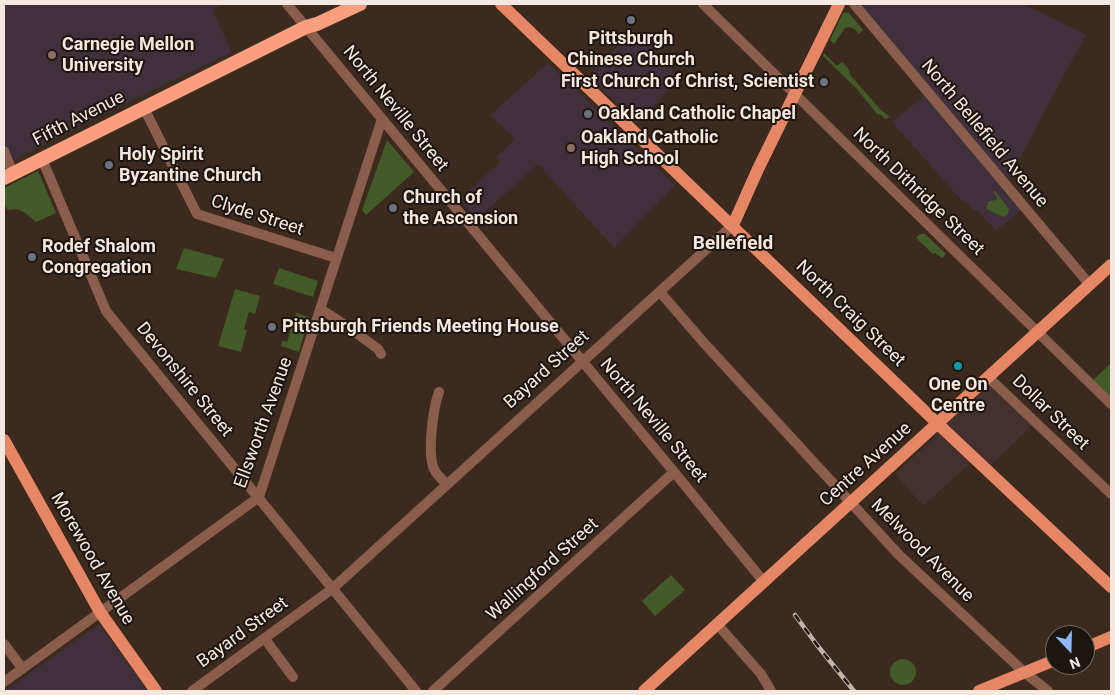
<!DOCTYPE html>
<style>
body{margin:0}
#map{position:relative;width:1115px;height:695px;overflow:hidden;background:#3c2a1e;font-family:Roboto,sans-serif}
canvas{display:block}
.frame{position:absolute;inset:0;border:5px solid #f5e8e0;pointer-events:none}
.north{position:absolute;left:1045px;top:625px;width:50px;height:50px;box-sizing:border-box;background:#1d150f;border:1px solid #736963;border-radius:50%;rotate:159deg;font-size:14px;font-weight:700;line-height:20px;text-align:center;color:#f5e8e0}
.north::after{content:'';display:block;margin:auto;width:18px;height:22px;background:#8db9fc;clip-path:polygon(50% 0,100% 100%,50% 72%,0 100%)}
</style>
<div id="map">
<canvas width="1115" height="695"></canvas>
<div class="frame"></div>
<div class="north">N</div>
</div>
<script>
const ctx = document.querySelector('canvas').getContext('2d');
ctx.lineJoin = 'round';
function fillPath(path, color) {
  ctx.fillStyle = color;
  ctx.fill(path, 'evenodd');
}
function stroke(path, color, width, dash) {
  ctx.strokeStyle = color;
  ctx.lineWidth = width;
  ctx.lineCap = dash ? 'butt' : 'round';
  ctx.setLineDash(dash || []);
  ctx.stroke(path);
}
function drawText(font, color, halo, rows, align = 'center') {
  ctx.font = font + ' Roboto,sans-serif';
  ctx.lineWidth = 4;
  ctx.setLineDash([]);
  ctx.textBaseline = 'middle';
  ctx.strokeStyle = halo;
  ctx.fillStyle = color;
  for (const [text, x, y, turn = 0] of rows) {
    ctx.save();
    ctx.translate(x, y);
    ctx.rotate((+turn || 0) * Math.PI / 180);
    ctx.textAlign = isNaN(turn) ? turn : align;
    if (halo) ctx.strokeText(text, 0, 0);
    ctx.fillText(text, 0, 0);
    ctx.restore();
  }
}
fillPath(new Path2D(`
 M988 377 1036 422 987 469 975 459 923 506 895 474 935 437 937 423Z`), '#44302e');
fillPath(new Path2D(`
 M4 4H223L212 10 232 52 120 106 4 165Z
 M854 4H1022L1086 34 1006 184 1025 207 996 231 977 210 974 211 964 200 962 201 892 122 928 93Z
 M631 32 680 78 637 123 589 76Z
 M548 63 675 185 614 248 538 164 476 220 460 199 500 162 496 157 515 139 490 115Z
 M99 624 148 691H5Z`), '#40303c');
fillPath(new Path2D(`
 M848 12 863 30 859 34C855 29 851 26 845 28L834 44 830 40 843 13Z
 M824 53 837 66 842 62 848 68 851 76 881 110 890 117 885 119 881 115 877 114 856 88 823 56Z
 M387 140 414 172 366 215 362 210Z
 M38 171 56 213 36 222C27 214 20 207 8 210L4 205V188Z
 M995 191 1009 209 1008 214 1004 217 988 210 986 207 989 201 997 200V197L993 192Z
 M920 234H925L946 254 942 258 935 253 933 254 916 238Z
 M184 248 224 259 216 278 176 269Z
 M279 268 318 281 313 297 273 284Z
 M235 289 260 296 255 314 249 312 244 329 247 330 241 352 218 346Z
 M296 313 309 317 299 352 281 346 282 341 287 342Z
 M1111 363V395L1107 399 1090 383Z
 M671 575 685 590 655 616 642 601Z
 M890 672a13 13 0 1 1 26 0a13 13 0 1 1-26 0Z`), '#425b29');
stroke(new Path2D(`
 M287 4 674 472 764 582
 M703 4 1111 404
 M854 4 1090 285
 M144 108 197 214 336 258
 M4 151 13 173
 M42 159 106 311 416 691
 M660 292 704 343 899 555 1024 672 1048 691
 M320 309C341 321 359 335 378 349L381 354
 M988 377 1111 494
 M439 392C433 408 427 454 434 469 437 476 442 479 447 484
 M717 624 761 674 771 691
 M265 639 293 677
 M4 644 22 668
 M4 682 259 497 382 119
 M192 691 332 589 733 225
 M433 691 674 472`), '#8a5d4c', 10);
stroke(new Path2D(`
 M501 4 937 423 1111 587
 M733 225 758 169 839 4
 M4 440 100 612 156 691
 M1085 648 1111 637
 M644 691 1111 265
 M979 691 1055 660`), '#e58764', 12);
stroke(new Path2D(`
 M4 178 306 27 317 24 360 4`), '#faa07f', 14);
const rail = new Path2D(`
 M795 615 817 645 854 691`);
stroke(rail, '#c2b4ab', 4.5);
stroke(rail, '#1d150f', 2.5, [8]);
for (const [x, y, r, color] of [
 [631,20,5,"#6b7280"],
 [52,55,5,"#8d6e63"],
 [824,82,5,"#6b7280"],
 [588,114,5,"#6b7280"],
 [571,148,5,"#8d6e63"],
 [109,165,5,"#6b7280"],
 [393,208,5,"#6b7280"],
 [32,257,5,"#6b7280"],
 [272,327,5,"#6b7280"],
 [958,366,5,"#0f9aa8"]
]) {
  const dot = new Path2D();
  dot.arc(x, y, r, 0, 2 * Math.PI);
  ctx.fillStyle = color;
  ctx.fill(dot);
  stroke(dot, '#1d150f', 2);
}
drawText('bold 18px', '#f5e8e0', '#1d150f', [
 ["Pittsburgh",631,39,"center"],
 ["Chinese Church",631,60,"center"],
 ["Carnegie Mellon",62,45],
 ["University",62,66],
 ["First Church of Christ, Scientist",814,82,"right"],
 ["Oakland Catholic Chapel",598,114],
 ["Oakland Catholic",581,138],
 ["High School",581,159],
 ["Holy Spirit",119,155],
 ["Byzantine Church",119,176],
 ["Church of",403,198],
 ["the Ascension",403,219],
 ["Rodef Shalom",42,247],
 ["Congregation",42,268],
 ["Pittsburgh Friends Meeting House",282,327],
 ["One On",958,385,"center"],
 ["Centre",958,406,"center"]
], 'left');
drawText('18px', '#f5e8e0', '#1d150f', [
 ["North Neville Street",395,109,51],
 ["Fifth Avenue",79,119,-27],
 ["North Bellefield Avenue",984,134,50],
 ["North Dithridge Street",918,192,44],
 ["Clyde Street",257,216,18],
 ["North Craig Street",850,314,44],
 ["Bayard Street",547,370,-42],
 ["Devonshire Street",184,380,51],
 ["Dollar Street",1050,413,44],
 ["North Neville Street",653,421,50],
 ["Ellsworth Avenue",264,423,-70],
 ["Centre Avenue",866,465,-42],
 ["Melwood Avenue",922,551,45],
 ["Morewood Avenue",92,559,60],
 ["Wallingford Street",543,570,-42],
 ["Bayard Street",243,633,-36]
]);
drawText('bold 19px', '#f5e8e0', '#1d150f', [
 ["Bellefield",733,244]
]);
</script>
